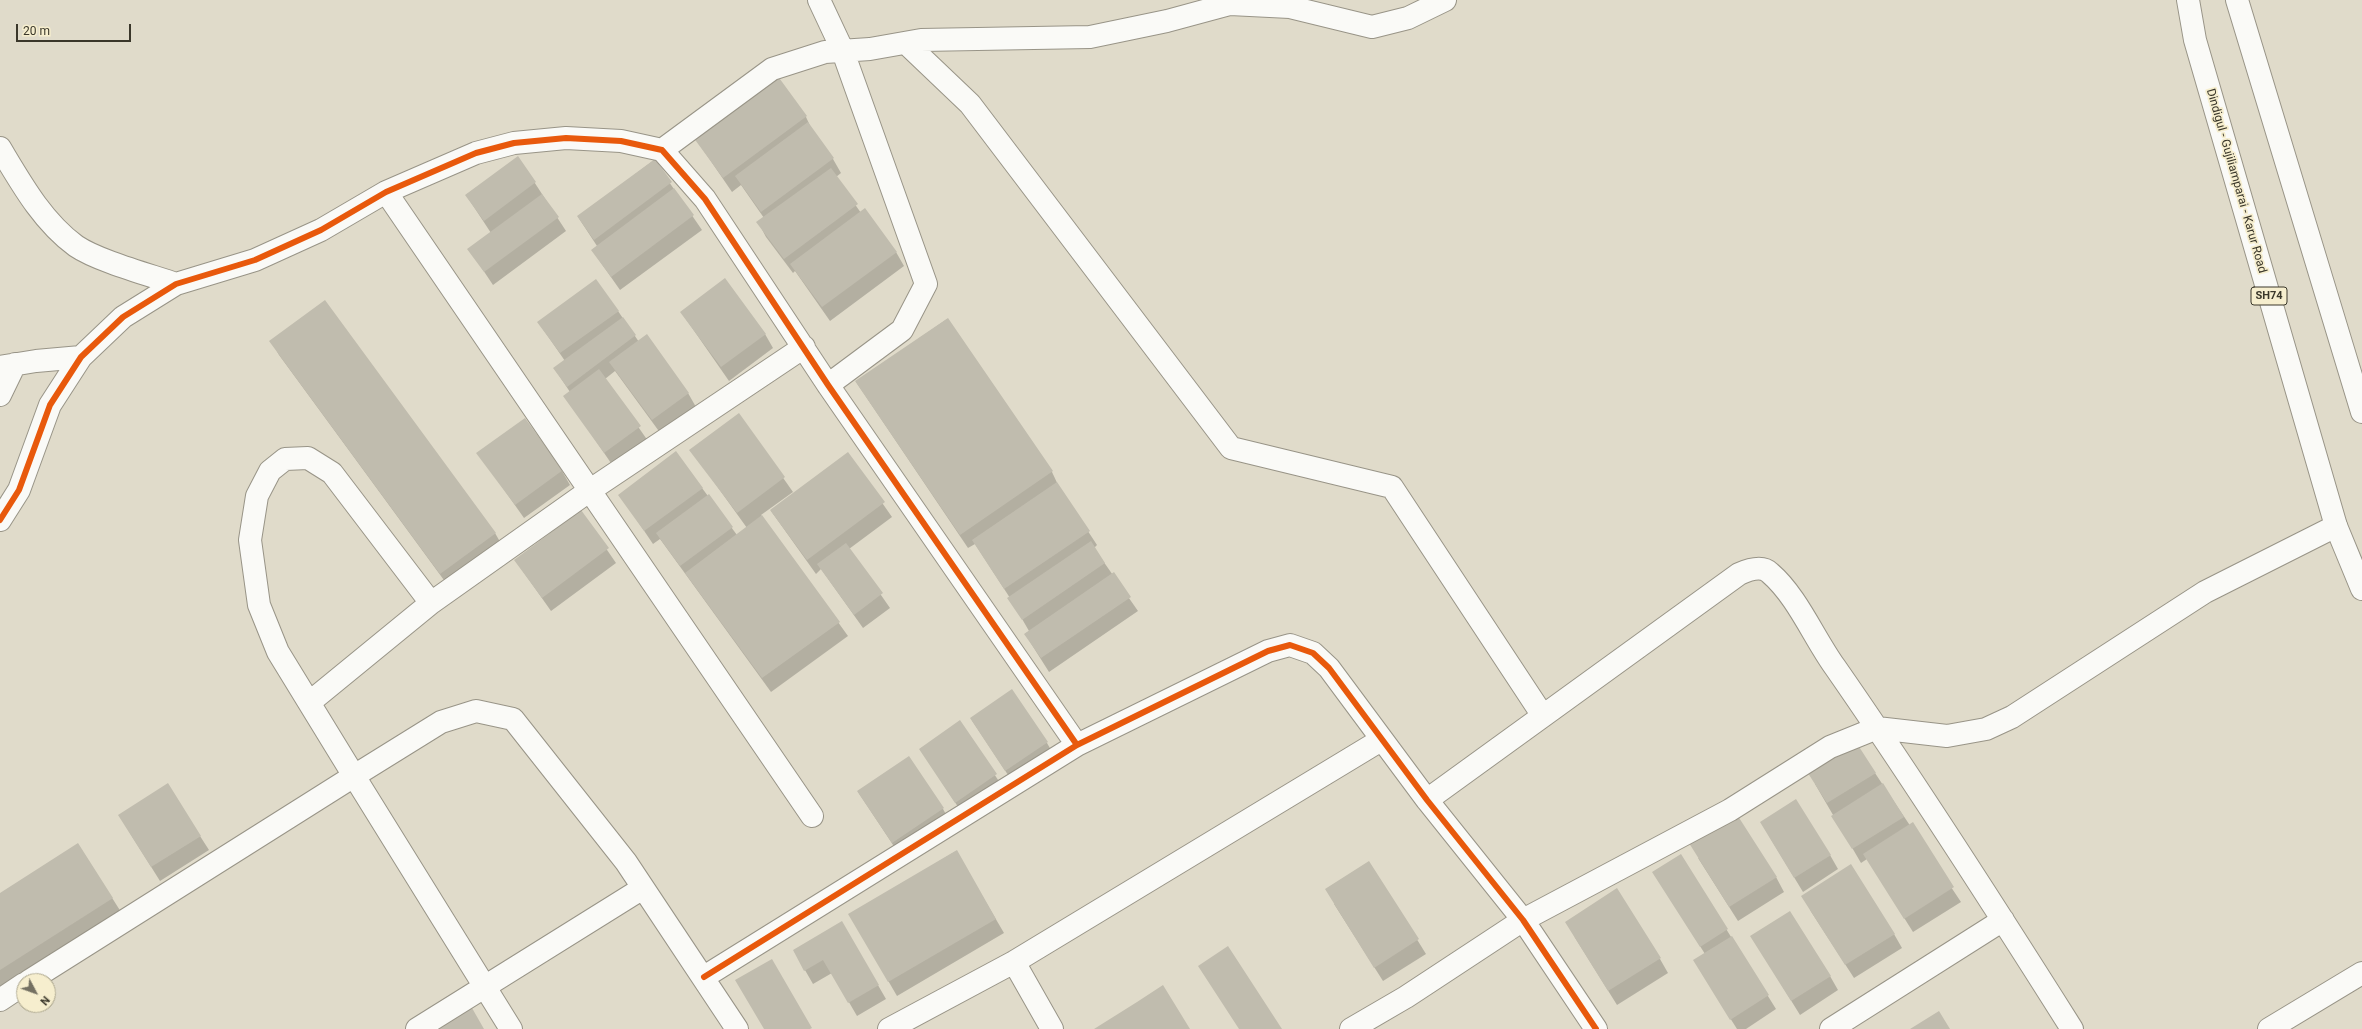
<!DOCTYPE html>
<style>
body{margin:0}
#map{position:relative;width:2362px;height:1029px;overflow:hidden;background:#e0dbca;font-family:Roboto,sans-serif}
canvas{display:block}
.north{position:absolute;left:16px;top:973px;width:40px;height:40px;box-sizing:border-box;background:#f6eece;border:1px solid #aba58c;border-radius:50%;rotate:131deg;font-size:11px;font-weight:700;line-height:16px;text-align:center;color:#3a372a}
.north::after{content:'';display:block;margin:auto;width:14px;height:18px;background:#747062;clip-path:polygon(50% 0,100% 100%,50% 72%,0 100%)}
.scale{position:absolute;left:16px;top:24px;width:115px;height:18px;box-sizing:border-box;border:2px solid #3a372a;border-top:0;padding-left:5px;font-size:12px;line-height:14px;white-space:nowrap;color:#3a372a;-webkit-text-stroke:3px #f6eece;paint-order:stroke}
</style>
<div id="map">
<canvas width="2362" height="1029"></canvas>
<div class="north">N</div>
<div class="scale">20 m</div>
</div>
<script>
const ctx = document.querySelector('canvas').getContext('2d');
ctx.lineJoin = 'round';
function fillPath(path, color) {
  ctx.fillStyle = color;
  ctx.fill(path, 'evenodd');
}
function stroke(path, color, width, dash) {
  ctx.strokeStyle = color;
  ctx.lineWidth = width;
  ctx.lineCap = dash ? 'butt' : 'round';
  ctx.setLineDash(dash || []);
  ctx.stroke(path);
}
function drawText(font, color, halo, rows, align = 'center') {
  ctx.font = font + ' Roboto,sans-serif';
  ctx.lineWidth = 3.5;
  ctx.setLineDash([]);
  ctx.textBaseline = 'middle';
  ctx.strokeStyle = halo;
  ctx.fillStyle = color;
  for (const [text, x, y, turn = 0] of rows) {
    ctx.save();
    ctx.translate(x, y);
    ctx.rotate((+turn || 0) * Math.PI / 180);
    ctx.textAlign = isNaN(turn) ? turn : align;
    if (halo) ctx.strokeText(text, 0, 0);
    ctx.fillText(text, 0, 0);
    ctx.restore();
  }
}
fillPath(new Path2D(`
 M777 77 806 117 813 132 833 159 841 173 836 177 861 213 896 252 904 266 830 321 795 271 793 273 766 237 758 222 764 218 741 185 732 192 695 138Z
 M518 157 566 231 493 285 469 249 491 233 466 195Z
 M654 160 702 230 620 290 592 250 597 246 578 217Z
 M618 311 639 342 688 393 696 407 661 434 615 371 605 379 648 441 613 466 565 396 570 392 554 368 565 361 538 322Z
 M681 312 765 334 773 348 729 381Z
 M947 319 1052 472 1059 487 1097 545 1094 548 1138 611 1049 672 1025 634 1029 631 1010 598 975 544 968 548 856 382Z
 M271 341 495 533 503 547 449 587 279 355Z
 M739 415 793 492 761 515 848 636 771 692 660 539 653 544 620 495 702 488 737 535 747 528 691 450Z
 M478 453 562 471 570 485 524 518Z
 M848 454 892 517 849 549 890 608 863 628 821 569 816 574 771 511Z
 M581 512 616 563 551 611 515 560Z
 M971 719 1047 743 1055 757 1014 784Z
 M960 722 1004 789 964 816 920 749Z
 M1875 773 1961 902 1913 932 1867 859 1861 863 1815 784Z
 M858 792 943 809 951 823 901 857Z
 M128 830 200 836 209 850 160 881Z
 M1769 836 1830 855 1838 869 1803 892Z
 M78 844 121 912 0 989V894Z
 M956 851 1004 933 897 996 850 915Z
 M1680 855 1776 1009 1746 1029H1737L1703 975 1705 954 1662 886Z
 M1698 858 1776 877 1784 892 1738 921Z
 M1369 862 1426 954 1383 981 1334 904Z
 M1810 910 1894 934 1902 948 1854 978Z
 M842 923 886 999 857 1016 832 973 813 984 794 951Z
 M1574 936 1660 959 1668 973 1617 1005Z
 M1760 950 1830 976 1838 990 1800 1015Z`), '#0003');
fillPath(new Path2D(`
 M777 75 807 116 723 178 693 137Z
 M808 122 834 158 761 212 735 176Z
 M518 156 536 182 484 221 465 195Z
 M655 159 672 182 594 240 577 216Z
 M831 168 858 204 784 259 756 222Z
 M674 188 694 215 611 277 591 250Z
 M542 194 559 217 484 272 467 249Z
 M865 208 897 252 822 307 790 264Z
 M725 278 766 334 721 367 680 312Z
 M596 279 619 311 560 353 537 322Z
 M325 300 496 533 440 574 269 341Z
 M623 317 636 335 567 387 553 368Z
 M948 318 1053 471 960 535 855 381Z
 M647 334 689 393 652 420 609 362Z
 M599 369 641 426 604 453 563 396Z
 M739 413 785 477 737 513 689 450Z
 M525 418 563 470 515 505 476 453Z
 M676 451 703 488 644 531 618 495Z
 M848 452 885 502 807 560 770 510Z
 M1057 482 1090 531 1004 589 972 540Z
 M709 494 733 527 680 566 656 533Z
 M581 510 609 548 542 598 514 560Z
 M762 515 840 622 762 678 685 573Z
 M1091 541 1105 563 1022 620 1007 598Z
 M846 543 883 593 854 615 817 564Z
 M1114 572 1131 597 1041 658 1024 634Z
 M1012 689 1048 742 1005 771 970 718Z
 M960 720 997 774 955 803 919 749Z
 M1854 739 1876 773 1827 803 1806 770Z
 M909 756 944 808 892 843 857 791Z
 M168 783 201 836 151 867 118 815Z
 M1883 783 1904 817 1852 849 1831 816Z
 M1796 799 1831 855 1794 878 1760 822Z
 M1736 813 1777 877 1729 907 1689 843Z
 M1913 822 1954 887 1904 919 1863 854Z
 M78 843 113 898 0 970V893Z
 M957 850 996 919 888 982 848 914Z
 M1681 854 1728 929 1700 947 1652 872Z
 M1369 861 1419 939 1374 968 1325 889Z
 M1851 864 1895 934 1845 965 1801 896Z
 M1617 888 1661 958 1608 991 1565 922Z
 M1790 911 1831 976 1791 1001 1750 936Z
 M842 921 879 985 848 1003 823 960 804 971 793 950Z
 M1732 936 1769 995 1730 1020 1693 960Z
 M1228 946 1282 1029H1239L1198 966Z
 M772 959 812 1028 810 1029H764L735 980Z
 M1163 985 1190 1029H1094L1137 1002Z
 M472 1008 484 1029H438Z
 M1939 1011 1950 1029H1910Z`), '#c0bcae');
const minor = new Path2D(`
 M819 0 842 49 926 284 902 330 828 385
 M906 43 970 104 1231 448 1392 487 1543 716
 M0 148C21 183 42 221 76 246 98 261 150 275 176 284
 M662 150 772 69 825 52 870 49 921 40 1090 37 1167 21 1230 4 1290 7 1372 27 1408 18 1445 0
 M386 192 812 816
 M0 367 36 361 81 357
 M0 395 15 364
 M0 520 19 490 50 405 81 357 123 317 176 284 255 260 321 230 386 192 476 153 514 143 566 138 621 141 662 150 705 199 828 385 1077 745
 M431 603 332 473 308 458 285 459 270 471 257 496 250 540 259 605 278 652 354 776 441 722 476 711 513 719 626 862 737 1029
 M310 702 431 603 589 491 804 347
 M1427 800 1739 574C1748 570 1762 565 1770 573 1797 596 1814 638 1835 667 1917 785 1995 907 2072 1029
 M1014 962 1052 1029
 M704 977 1077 745 1268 651 1290 645 1313 653 1329 668 1427 800 1523 920 1596 1029
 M29 981 354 776 511 1029
 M0 1000 24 984
 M417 1029 643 888
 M889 1029 1014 962 1381 740
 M1351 1029 1406 997 1523 920 1730 810 1830 747 1877 728 1947 736 1986 729 2012 717 2205 592 2336 526
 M1831 1029 2003 920
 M2269 1029 2362 973`);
const major = new Path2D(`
 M2188 0 2195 40 2336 526 2362 589
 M2237 0 2362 412`);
stroke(minor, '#989487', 24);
stroke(major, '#989487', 24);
stroke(minor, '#fafaf7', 22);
stroke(major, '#fafaf7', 22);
stroke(new Path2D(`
 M0 520 19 490 50 405 81 357 123 317 176 284 255 260 321 230 386 192 476 153 514 143 566 138 621 141 662 150 705 199 828 385 1077 745
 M704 977 1077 745 1268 651 1290 645 1313 653 1329 668 1427 800 1523 920 1596 1029`), '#e8590c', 6);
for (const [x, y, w] of [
 [2269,296,36]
]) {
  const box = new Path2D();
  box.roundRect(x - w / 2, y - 9, w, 18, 3);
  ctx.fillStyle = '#f6eece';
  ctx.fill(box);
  stroke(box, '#3a372a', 1);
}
drawText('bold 11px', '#3a372a', null, [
 ["SH74",2269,296]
]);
drawText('12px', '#3a372a', '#f6eece', [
 ["Dindigul - Gujiliamparai - Karur Road",2236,181,74]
]);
</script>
